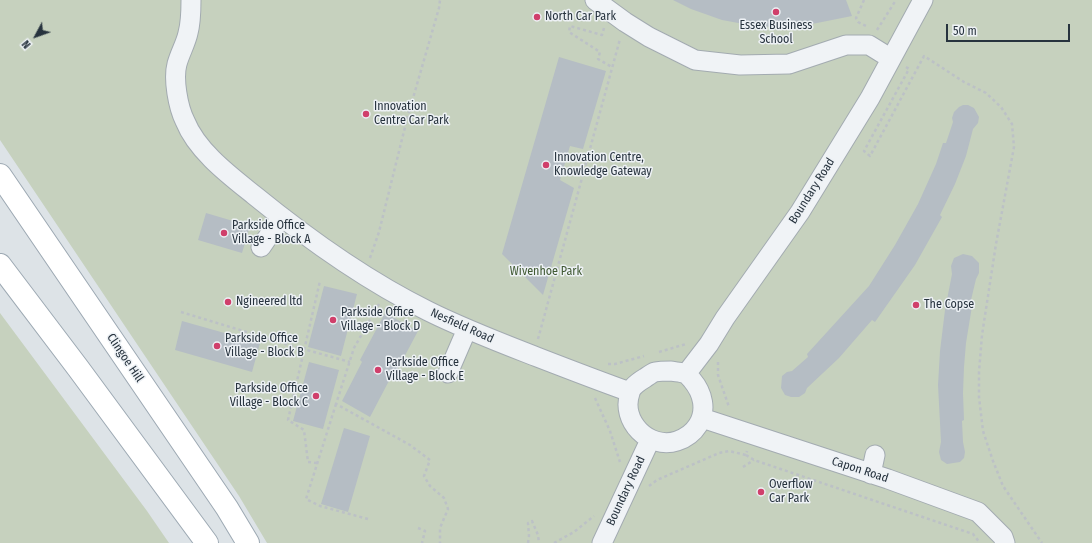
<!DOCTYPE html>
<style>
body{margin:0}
#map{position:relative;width:1092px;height:543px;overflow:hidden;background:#dde3e7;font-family:"Fira Sans Condensed",sans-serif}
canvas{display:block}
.north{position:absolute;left:16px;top:16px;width:40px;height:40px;-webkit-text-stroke:3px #edf1f5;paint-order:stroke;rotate:229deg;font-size:11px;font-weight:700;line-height:16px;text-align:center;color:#27333e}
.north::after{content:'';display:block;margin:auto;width:14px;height:18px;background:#27333e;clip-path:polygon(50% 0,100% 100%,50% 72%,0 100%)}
.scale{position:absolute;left:946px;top:24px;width:124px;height:18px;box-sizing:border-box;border:2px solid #27333e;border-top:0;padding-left:5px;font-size:12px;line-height:14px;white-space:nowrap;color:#27333e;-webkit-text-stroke:3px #edf1f5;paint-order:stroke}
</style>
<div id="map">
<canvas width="1092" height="543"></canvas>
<div class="north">N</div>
<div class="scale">50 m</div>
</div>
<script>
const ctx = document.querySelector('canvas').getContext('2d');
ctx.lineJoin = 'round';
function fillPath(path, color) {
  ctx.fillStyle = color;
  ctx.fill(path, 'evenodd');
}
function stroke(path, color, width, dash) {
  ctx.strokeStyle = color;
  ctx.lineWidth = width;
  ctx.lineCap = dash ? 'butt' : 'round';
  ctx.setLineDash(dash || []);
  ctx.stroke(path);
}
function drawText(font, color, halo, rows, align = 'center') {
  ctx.font = font + ' "Fira Sans Condensed",sans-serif';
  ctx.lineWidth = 3;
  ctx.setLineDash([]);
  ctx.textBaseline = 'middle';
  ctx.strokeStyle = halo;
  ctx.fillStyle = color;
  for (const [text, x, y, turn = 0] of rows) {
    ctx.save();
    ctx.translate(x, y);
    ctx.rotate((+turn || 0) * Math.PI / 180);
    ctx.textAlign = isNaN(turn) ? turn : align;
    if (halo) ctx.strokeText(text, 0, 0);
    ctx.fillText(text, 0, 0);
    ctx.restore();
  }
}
fillPath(new Path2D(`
 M0 0H1092V543H267L239 496 0 140Z
 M0 313 147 511 169 543H0Z`), '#c6d1be');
fillPath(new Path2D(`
 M673 0H846L852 16 802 26 760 27 722 20 691 9Z
 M559 57 606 71 583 149 570 146 560 180 574 188 543 295 502 254Z
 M963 105H968L974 108 979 117 978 123 973 129 966 156 955 184 940 215 942 217 915 265 875 322 872 320 839 358 807 388 805 393 799 397H791L785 395 781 388 782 376 787 372 792 371 808 357 807 354 869 286 895 245 918 204 936 164 943 143H946L953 122 952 118 954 112 959 107Z
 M206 213 250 226 242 253 198 240Z
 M963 254 972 256 979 263V273L976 279 971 300H973L966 343 964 367 963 393 964 420 962 421 963 442 965 452 964 458 960 462 947 464 941 460 939 452 941 442 938 385 940 351 945 310 952 274 951 266 954 258Z
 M324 286 357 294 341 356 308 347Z
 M385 313 418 331 393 378 391 377 370 417 342 401 362 362 360 360Z
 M182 321 260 343 252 372 175 350Z
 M309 362 339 370 323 429 293 421Z
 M344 428 370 436 348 512 321 504Z`), '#b5bdc4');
const minor = new Path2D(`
 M191 0C191 11 191 22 188 33 186 43 180 53 177 64 173 79 178 107 185 121 197 151 229 175 254 195 308 239 365 280 428 311 464 329 501 343 537 357 568 369 599 381 630 392
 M595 0 625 22 649 37 695 60 740 65 789 64 846 45H869L890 58
 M261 247 281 218
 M671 371C675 372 682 372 686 374 688 375 690 378 692 380 703 393 707 410 698 425 693 433 686 438 677 441 649 450 620 421 630 393 631 387 640 381 645 378 648 376 652 373 655 372 660 371 666 371 671 371Z
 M448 373 467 329
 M686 374 709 344 725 318 800 212 870 98 923 0
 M702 418 888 479 978 512 1003 537 1005 543
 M871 474 875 455
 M602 543 650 440`);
const major = new Path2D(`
 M0 175 227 508 248 543
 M0 265 78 368 207 543`);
stroke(minor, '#a3abb1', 21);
stroke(major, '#9da9b3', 24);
stroke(new Path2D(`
 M864 0 856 18 858 22 866 26
 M604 28 602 35 570 26 569 32 600 52 598 59 612 67
 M877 30 896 0
 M906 67 909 69 864 151 870 156 924 56 964 82 986 93 1001 107 1012 124 1014 147 996 244 982 335 979 372V397L983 431 993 461 1003 486 1042 543
 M370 258 379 232 407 119 439 8 440 0
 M379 304 354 348 336 404 410 445 430 460 424 476 430 486 444 498 448 509 440 528V543
 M181 312 289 345 350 362
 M538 339 620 39
 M659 352 686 344
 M718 362V375L729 407
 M608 364H615L644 356
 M595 398 610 431 620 462
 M336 404 306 499 320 506 368 519
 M746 455 754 460 973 534 980 543
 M317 463 308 462 304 430 288 420 320 281
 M743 467 754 460
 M649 486 657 480 719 453 729 451 746 455 747 451
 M418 528 425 531 422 543
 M528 543 529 536 528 523 532 521 538 535 539 543
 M554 543 574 532 594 516`), '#bcc1c6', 2.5, [3, 3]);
stroke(minor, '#f0f3f6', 19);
stroke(major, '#fff', 22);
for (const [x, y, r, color] of [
 [776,12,4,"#d03f6b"],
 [537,17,4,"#d03f6b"],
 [366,114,4,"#d03f6b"],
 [546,165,4,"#d03f6b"],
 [224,233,4,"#d03f6b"],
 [228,302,4,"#d03f6b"],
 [916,305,4,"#d03f6b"],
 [333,320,4,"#d03f6b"],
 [217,346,4,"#d03f6b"],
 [378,370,4,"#d03f6b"],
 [316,396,4,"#d03f6b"],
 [761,492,4,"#d03f6b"]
]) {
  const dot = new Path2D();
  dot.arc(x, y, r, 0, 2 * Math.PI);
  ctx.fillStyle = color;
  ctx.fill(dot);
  stroke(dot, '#edf1f5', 1.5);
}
drawText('12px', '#27333e', '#edf1f5', [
 ["North Car Park",545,17],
 ["Essex Business",776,26,"center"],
 ["School",776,40,"center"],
 ["Innovation",374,107],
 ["Centre Car Park",374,121],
 ["Innovation Centre,",554,158],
 ["Knowledge Gateway",554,172],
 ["Parkside Office",232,226],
 ["Village - Block A",232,240],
 ["Ngineered ltd",236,302],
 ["The Copse",924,305],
 ["Parkside Office",341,313],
 ["Village - Block D",341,327],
 ["Parkside Office",225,339],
 ["Village - Block B",225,353],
 ["Parkside Office",386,363],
 ["Village - Block E",386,377],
 ["Parkside Office",308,389,"right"],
 ["Village - Block C",308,403,"right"],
 ["Overflow",769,485],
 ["Car Park",769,499]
], 'left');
drawText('12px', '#27333e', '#edf1f5', [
 ["Boundary Road",812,191,-58],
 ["Nesfield Road",462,326,24],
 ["Clingoe Hill",125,358,56],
 ["Capon Road",860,470,18],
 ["Boundary Road",626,491,-65]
]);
drawText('12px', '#415a34', '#edf1f5', [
 ["Wivenhoe Park",546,272]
]);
</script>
